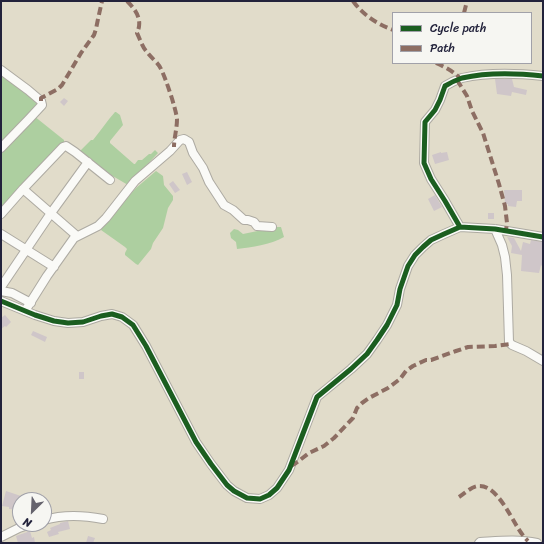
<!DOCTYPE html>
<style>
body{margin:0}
#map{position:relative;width:544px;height:544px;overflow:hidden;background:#e1dcca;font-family:Sriracha,sans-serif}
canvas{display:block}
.frame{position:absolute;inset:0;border:2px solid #22223b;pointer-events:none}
.legend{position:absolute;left:392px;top:12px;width:140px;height:52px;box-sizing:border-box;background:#f6f6f2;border:1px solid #a1a1a9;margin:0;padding:5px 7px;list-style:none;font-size:12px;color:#22223b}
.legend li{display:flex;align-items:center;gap:8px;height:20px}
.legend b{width:20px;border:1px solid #a1a1a9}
.north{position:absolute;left:12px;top:492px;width:40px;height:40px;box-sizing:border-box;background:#f6f6f2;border:1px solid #a1a1a9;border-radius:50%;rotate:204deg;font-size:11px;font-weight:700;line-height:16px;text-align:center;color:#22223b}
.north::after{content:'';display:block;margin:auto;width:14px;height:18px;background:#65636d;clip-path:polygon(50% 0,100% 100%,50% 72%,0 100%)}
</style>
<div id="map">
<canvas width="544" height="544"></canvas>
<div class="frame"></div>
<ul class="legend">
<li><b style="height:5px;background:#1b5e20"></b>Cycle path</li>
<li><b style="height:5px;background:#8d6e63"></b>Path</li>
</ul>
<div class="north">N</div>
</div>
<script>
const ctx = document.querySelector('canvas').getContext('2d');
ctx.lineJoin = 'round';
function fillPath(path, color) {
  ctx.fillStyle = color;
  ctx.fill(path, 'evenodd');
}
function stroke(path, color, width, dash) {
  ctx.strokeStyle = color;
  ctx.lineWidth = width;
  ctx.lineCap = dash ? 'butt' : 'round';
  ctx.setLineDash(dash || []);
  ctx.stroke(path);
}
fillPath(new Path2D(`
 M1 74 37 99 38 106 1 146Z
 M115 112H116L120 115 123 125 110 141V143L134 164H135L138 160H142L149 154H151L155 150 158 153 128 185 111 175 80 151 91 140H93C101 130 107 121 115 112Z
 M34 116 64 140V144L1 209V150Z
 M156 171 163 176 164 185 173 196V200L168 208 163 228 153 243 151 249 138 265 136 264 125 255V253L127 249 125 247 101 230 104 224 136 188Z
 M277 227H281L284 237C270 245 252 247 237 249L236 242 231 238 230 233 234 229 238 230 243 234Z`), '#adcfa0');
fillPath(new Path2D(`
 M495 79H512L514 87 527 90 526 95 512 92 511 96 497 94Z
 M64 98 68 101 64 106 60 102Z
 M441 152V153L447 152 449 160 435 164 432 155Z
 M187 172 192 182 187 185 182 174Z
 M173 181 180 190 175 193 169 184Z
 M504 190H522V201H517L516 207 508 206V204H505Z
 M435 195 442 207 434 211 428 199Z
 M488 213H494V219H488Z
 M507 237 514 238 521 251 523 242 530 244 531 240 543 242V267L541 265 539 273 521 271 522 255 511 253 512 246Z
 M5 315 11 322 6 327 5 326 1 329V318Z
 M33 331 47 337 45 342 31 335Z
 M79 372H84V379H79Z
 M6 491 21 496 20 510 9 509V507L2 506Z
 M68 521 70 529 58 532 59 534 49 537 47 532 51 530 50 528 60 524V523Z
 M30 531 32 538 34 537 35 543H18L16 536Z
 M88 536 95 538 93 543H86Z`), '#cfc6c9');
const minor = new Path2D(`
 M1 70 28 90 41 101 42 105 29 119 1 148
 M23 189 77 236
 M1 214 23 189 63 147 66 146 75 152 110 180
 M460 227 445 201 431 179 424 163 425 122 435 110 440 100 445 86C450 83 456 80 462 78 488 72 516 73 543 76
 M495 229 502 245 505 257 507 275 509 342 512 345 526 351 543 361
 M1 234 54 267
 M1 287 51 213 88 162
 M1 291 12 293 31 303
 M1 301 35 315 54 321 68 323 83 322 101 316 112 314 122 317 133 325 146 346 196 442 211 464 227 485 234 491 247 498 260 499 269 495 277 488 289 470 317 397 351 369 367 354 377 340 387 325 397 305 400 289 408 266 415 255 423 247 431 240 444 234 460 227 495 229 543 237
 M25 311 47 276 74 238 98 226 106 218 135 181 170 151 180 140 184 139 189 142 193 153 203 168 209 182 224 205 233 210 244 220H248L254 222 257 226 272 227
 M44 520C64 514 83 515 103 519
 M1 537 19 528 31 524
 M479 543 480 542C499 541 518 539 537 543`);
stroke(minor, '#adaaa2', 10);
stroke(minor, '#fafaf7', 8);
stroke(new Path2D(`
 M127 1C136 10 143 20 137 33 140 39 142 47 147 52 151 58 158 62 161 69 166 79 176 109 177 119 177 129 174 138 174 147
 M353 1C363 15 377 24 393 30
 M464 13 467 1
 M436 63C445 67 453 71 461 79
 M457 80 467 96 472 111 483 133 499 184 505 206 507 223 506 230
 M41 101V98L58 89 62 85 81 53 94 35 96 29 98 19 102 1
 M291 466 296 463 309 453 324 446 334 438 353 418 357 408 362 403 369 398 388 388 400 379 406 371 413 366 426 360H431L456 351 468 347 495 346 510 344
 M459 497C465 493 471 487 478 486 496 484 510 516 518 528 521 533 524 537 528 541`), '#8d6e63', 4, [8, 4]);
stroke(new Path2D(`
 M460 227 445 201 431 179 424 163 425 122 435 110 440 100 445 86C450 83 456 80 462 78 488 72 516 73 543 76
 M1 301 35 315 54 321 68 323 83 322 101 316 112 314 122 317 133 325 146 346 196 442 211 464 227 485 234 491 247 498 260 499 269 495 277 488 289 470 317 397 351 369 367 354 377 340 387 325 397 305 400 289 408 266 415 255 423 247 431 240 444 234 460 227 495 229 543 237`), '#1b5e20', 5);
</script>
